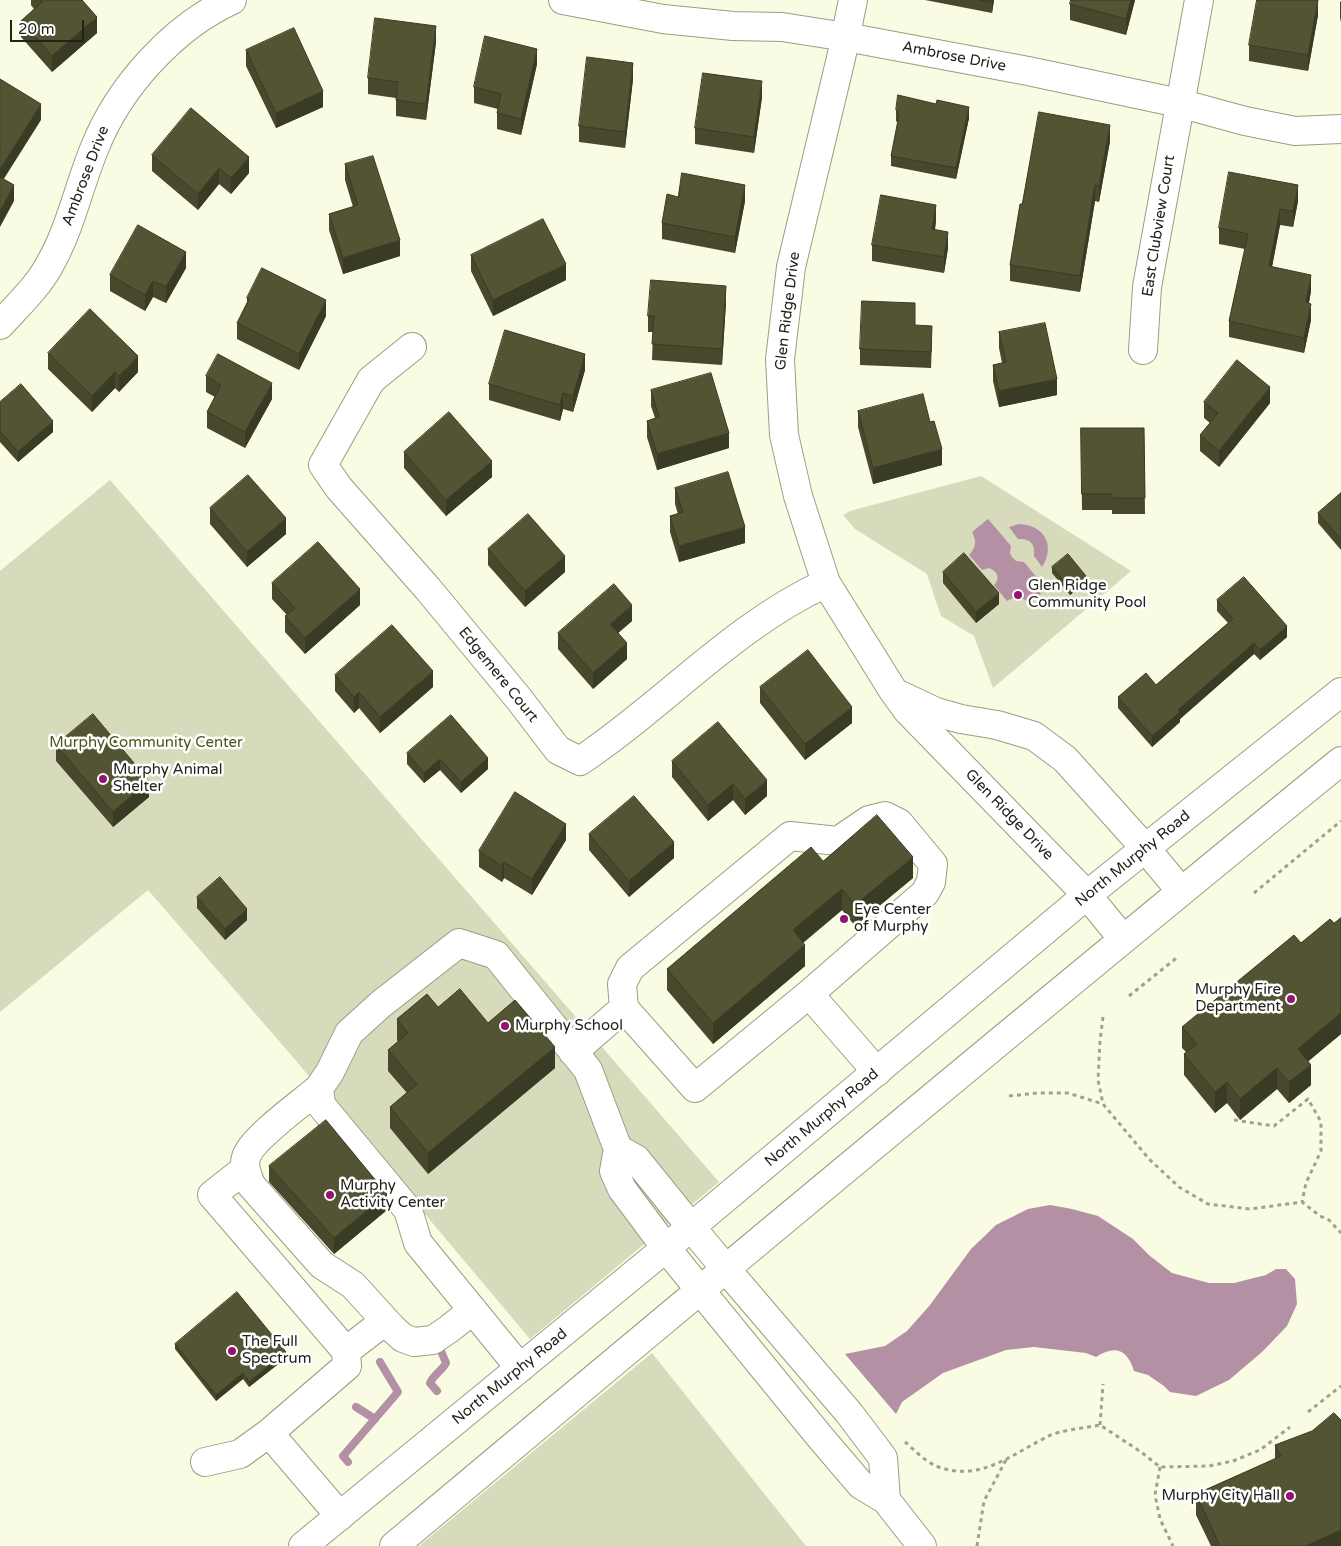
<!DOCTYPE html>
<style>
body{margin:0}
#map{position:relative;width:1341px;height:1546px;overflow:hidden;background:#f9fbe2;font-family:"Varela Round",sans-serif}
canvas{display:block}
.scale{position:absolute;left:10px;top:20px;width:74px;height:22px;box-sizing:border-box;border:2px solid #212219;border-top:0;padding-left:6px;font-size:15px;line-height:18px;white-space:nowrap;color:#212219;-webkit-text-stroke:4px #fff;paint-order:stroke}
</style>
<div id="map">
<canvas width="1341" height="1546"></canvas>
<div class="scale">20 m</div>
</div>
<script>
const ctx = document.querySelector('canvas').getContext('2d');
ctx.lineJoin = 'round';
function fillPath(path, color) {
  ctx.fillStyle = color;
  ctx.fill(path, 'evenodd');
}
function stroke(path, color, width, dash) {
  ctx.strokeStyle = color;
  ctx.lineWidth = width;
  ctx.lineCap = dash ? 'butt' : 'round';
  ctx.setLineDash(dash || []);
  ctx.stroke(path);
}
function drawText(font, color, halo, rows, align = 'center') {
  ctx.font = font + ' "Varela Round",sans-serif';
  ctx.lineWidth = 5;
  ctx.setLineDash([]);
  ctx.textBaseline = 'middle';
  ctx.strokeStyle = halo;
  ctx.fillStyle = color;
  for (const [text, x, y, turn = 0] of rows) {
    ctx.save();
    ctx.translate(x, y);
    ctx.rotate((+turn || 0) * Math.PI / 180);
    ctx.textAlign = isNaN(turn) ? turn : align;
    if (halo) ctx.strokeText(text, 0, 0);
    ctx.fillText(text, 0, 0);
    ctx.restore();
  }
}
fillPath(new Path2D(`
 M981 476 1131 571 993 688 974 636 941 616 927 574 855 529 843 515 850 511Z
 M110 480 719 1182 530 1339 292 1056 148 890 0 1012V571Z
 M652 1353 806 1546H419Z`), '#d7dabb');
fillPath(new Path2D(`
 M988 519 1011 546 1010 553 1012 557 1016 561 1024 562 1046 589 1030 603C1022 597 1016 596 1007 601L994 585C1001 578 997 571 989 568L982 570 969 555C976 547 977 542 972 532Z
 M1019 524C1044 525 1056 545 1042 567L1034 556C1035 544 1031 538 1018 539L1009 527Z
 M1050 1205 1072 1209 1098 1216 1133 1239 1150 1256 1172 1273 1209 1283H1234L1266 1275 1276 1269H1286L1295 1279 1297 1304 1287 1326 1262 1352 1229 1380 1196 1396 1170 1392 1164 1386 1148 1375 1134 1371C1127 1349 1115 1345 1096 1357L1086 1353 1034 1347 1006 1350 943 1373 902 1402 896 1414 845 1354 885 1346 907 1331 930 1305 971 1249 996 1225 1028 1209Z`), '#b390a4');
stroke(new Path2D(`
 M437 1391 430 1383C434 1374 442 1371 446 1363L441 1351
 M356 1407 375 1419
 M348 1462 343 1456 398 1392 380 1362`), '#b390a4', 8);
const minor = new Path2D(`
 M563 0 663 19 733 26 782 27 846 37 1028 71 1179 103 1245 121 1295 131 1341 129
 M853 0 841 58 791 267 780 359 784 435 798 496 826 583 894 692 907 710 1087 895 1123 939
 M0 325C17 306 38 287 50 264 71 227 79 185 95 147 119 87 173 27 232 0
 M412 347 371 380 323 465 339 488 428 589 519 699 558 750 580 761C664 705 733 626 826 583
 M1143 350 1147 287 1199 0
 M900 695 936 712 961 719 997 725 1034 736 1065 759 1145 848 1181 891
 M809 994 925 893 931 882 933 864 899 823 885 816 869 820 838 841 790 836 630 968 622 984 624 1008 695 1088 809 994 877 1072
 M573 1052 624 1008
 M319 1088C302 1103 254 1137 247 1155 242 1165 248 1176 251 1185L322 1265 353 1285 393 1329 403 1338 414 1342 433 1340 449 1329 473 1310
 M618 1149 636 1159 691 1227
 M245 1169 212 1195 346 1351 347 1366 269 1433 340 1516
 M725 1268 849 1413 883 1458 886 1500
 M700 1290 820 1437 861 1485 886 1500 922 1546
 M346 1351 385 1321
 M520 1368 418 1243 408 1210 321 1105 319 1088 330 1072 349 1033 381 1004 459 943 496 955 588 1070 618 1149 614 1171 622 1189 666 1248
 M205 1462 240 1454 269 1433`);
const major = new Path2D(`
 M691 1227 725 1268
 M666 1248 700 1290
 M303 1546 666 1248 1087 895 1341 692
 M394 1546C708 1283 1023 1020 1341 761`);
stroke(minor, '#9b9d85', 30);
stroke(major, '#9b9d85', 30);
stroke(new Path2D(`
 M1254 893 1341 821
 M1129 996 1179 956
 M1103 1017 1100 1041 1098 1080 1103 1104
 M1009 1096 1038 1093H1068L1103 1104 1149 1159 1179 1187 1208 1204 1250 1209 1302 1202 1320 1216 1329 1220 1341 1233
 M1234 1120 1274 1126 1308 1099 1321 1122V1151L1306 1183 1302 1202
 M1308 1412 1341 1386
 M1100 1425 1103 1384
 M905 1442C913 1449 926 1462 936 1466 980 1483 1010 1455 1047 1437 1059 1430 1085 1428 1100 1425L1141 1452 1160 1467 1209 1466 1233 1461 1260 1450 1290 1427
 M1160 1467 1155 1495 1160 1519 1173 1546
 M977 1546 984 1501 1006 1460`), '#a0a290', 3, [4, 4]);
stroke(minor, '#fff', 28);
stroke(major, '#fff', 28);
fillPath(new Path2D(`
 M31 0H82L97 33 52 72 21 37V21L34 9 31 5Z
 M925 0H994L992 13Z
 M1135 0 1126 35 1070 20V4Z
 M1341 1V22L1340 18V2Z
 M1318 15 1308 71 1249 61V45Z
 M436 42 426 120 396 116V98L368 94V78Z
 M246 50 323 107 276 128 246 66Z
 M537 64 521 135 497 129V113L498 109 474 103V87Z
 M633 79 625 148 579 142V126Z
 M762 97 754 153 695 144V128Z
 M936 104 969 118 956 179 891 166V156L898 123 896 121V110Z
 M1110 141 1099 202 1095 201 1080 292 1010 281V265L1022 204Z
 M152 155 249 173 231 194 219 184 198 210 152 171Z
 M345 164 400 256 343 274 329 230V214L353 207 345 180Z
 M678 197 745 201 735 253 662 239V223Z
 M1298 201 1293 227 1280 225 1272 267 1311 291 1309 303 1311 320 1304 353 1229 337V321L1245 249 1219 244V228Z
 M936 221 935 230 948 248 944 273 872 261V245Z
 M471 255 566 280 493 316 471 271Z
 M186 268 166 303 153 297 145 311 110 291V275Z
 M247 298 326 316 299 370 237 339V323L247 303Z
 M726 302 722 365 652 360 653 332H648V316Z
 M915 325 932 342 931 368 860 365V349Z
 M999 332 1057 395 999 407 993 381V365L1002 363 999 348Z
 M48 353 138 372 119 392 115 388 92 412 48 369Z
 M585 370 573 412 563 409 560 421 489 400V384Z
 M206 376 272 399 245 448 207 428V412L215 397 206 392Z
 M651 390 729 448 657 470 647 437V421L655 418 651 406Z
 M0 402 53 432 18 462 0 442Z
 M1204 402 1270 403 1219 467 1200 451V435L1210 423 1204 418Z
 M858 411 942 465 873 484 858 427Z
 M1081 428H1144L1145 514H1112V510H1082Z
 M404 452 492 477 446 516 404 468Z
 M675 488 745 543 679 562 670 532V516L678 514 675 504Z
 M1341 493V550L1318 523V513Z
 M210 508 286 534 247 567 210 524Z
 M488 549 565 572 525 607 488 565Z
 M1052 567 1086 582 1070 595 1052 573Z
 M943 572 999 604 976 623 943 583Z
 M272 583 360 605 305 654 285 632V616L287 615 272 599Z
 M1217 600 1287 637 1260 660 1254 654 1180 719V722L1152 747 1118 708V697L1156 685 1228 623 1217 611Z
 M632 621 618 633 627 659 593 689 558 649V633Z
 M335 675 433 687 380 733 359 708 354 713 335 691Z
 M760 687 852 723 805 760 760 703Z
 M56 745 149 797 113 827 56 761Z
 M407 753 488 758V769L461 793 440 770 424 783 407 764Z
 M672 761 767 796 745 815 733 800 708 821 672 777Z
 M589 834 674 858 629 897 589 850Z
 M566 840 532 895 504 878 502 882 479 867V851Z
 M823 861 913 878 855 926 842 910 803 943 805 966 713 1044 667 990V969Z
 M197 897 247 920 225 940 197 908Z
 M1341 918V1034L1308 1061 1311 1085 1289 1103 1277 1089 1240 1120 1227 1103 1215 1113 1184 1075V1054L1186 1052 1182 1048V1027L1301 943 1334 923Z
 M438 1007 488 1023 555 1068 428 1174 390 1128V1107L407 1093 388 1071V1050L398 1042 397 1040V1019Z
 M269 1166 387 1210 334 1254 269 1182Z
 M175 1344 286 1358 249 1387 243 1379 216 1401 175 1349Z
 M1275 1445 1341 1546H1211L1196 1515V1494L1275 1459Z`), '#47482c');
fillPath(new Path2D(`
 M992 0H994L992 13Z
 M1131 0H1135L1126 35V19Z
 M1318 0V15L1308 71V55Z
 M97 17V33L52 72V56Z
 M436 26V42L426 120V104Z
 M537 49V64L521 135V119Z
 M633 63V79L625 148V132Z
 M762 81V97L754 153V137Z
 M323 91V107L276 128V113Z
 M41 104V120L0 185V169Z
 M969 107V118L956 179V168Z
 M1110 125V141L1099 202V186Z
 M249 157V173L231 194V178Z
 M219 168V184L198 210V194Z
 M14 185V201L0 227V211Z
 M745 185V201L735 253V237Z
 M1095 185V201L1080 292V276Z
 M1298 185V201L1293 227V211Z
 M936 205V221L932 245V229Z
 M1280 209V225L1269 282V266Z
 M948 232V248L944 273V257Z
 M400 240V256L343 274V258Z
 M186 252V268L166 303V287Z
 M566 264V280L493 316V300Z
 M1311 275V291L1306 318V302Z
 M153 281V297L145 311V295Z
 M726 286V302L722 365V349Z
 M326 300V316L299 370V354Z
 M1311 304V320L1304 353V338Z
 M585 354V370L573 412V396Z
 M138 356V372L119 392V376Z
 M115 372V388L92 412V396Z
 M1057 379V395L999 407V391Z
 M272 383V399L245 448V432Z
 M1270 387V403L1219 467V451Z
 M563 393V409L560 421V405Z
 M53 421V432L18 462V452Z
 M729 433V448L657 470V454Z
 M942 449V465L873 484V468Z
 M492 461V477L446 516V500Z
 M286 518V534L247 567V552Z
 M745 527V543L679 562V546Z
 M565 556V572L525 607V591Z
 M1086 576V582L1070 595V589Z
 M360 589V605L305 654V638Z
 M999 593V604L976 623V612Z
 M632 605V621L610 640V624Z
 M1287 626V637L1260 660V650Z
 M627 643V659L593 689V673Z
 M1254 643V654L1180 719V722L1152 747V736L1178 710Z
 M433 671V687L380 733V717Z
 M359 692V708L354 713V697Z
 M852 707V723L805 760V744Z
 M488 758V769L461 793V782Z
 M440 759V770L424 783V773Z
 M767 780V796L745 815V799Z
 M149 781V797L113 827V812Z
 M733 784V800L708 821V805Z
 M566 824V840L532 895V879Z
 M674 842V858L629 897V881Z
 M913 857V878L855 926V905Z
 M504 862V878L502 882V866Z
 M842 889V910L793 951V930Z
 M247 909V920L225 940V929Z
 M805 945V966L713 1044V1023Z
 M1341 1013V1034L1298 1070V1049Z
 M555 1047V1068L428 1174V1153Z
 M1311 1065V1085L1289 1103V1082Z
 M1277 1068V1089L1240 1120V1099Z
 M1227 1082V1103L1215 1113V1092Z
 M387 1194V1210L334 1254V1238Z
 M286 1352V1358L249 1387V1382Z
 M243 1373V1379L216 1401V1395Z
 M1341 1530V1546H1306Z`), '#393b24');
const building = new Path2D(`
 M40 0H82L97 17 52 56 21 21 42 2Z
 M980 0H992V2Z
 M1071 0H1131L1126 19 1070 4Z
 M1257 0H1318L1308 55 1249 45Z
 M375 18 436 26 426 104 396 100 398 82 368 78Z
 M294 28 323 91 276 113 246 50Z
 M485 36 537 49 521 119 497 113 501 94 474 87Z
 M587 57 633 63 625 132 579 126Z
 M703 73 762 81 754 137 695 128Z
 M0 79 41 104 0 169Z
 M898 95 936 104 937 100 969 107 956 168 891 156 899 115 896 110Z
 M191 108 249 157 231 178 219 168 198 194 152 155Z
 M1039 112 1110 125 1099 186 1095 185 1080 276 1010 265 1020 204H1022Z
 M373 156 400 240 343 258 329 214 358 205 345 164Z
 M1229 172 1298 185 1293 211 1280 209 1269 266 1311 275 1306 302 1311 304 1304 338 1229 321 1248 234 1219 228Z
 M682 173 745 185 735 237 662 223 667 194 678 197Z
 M0 177 14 185 0 211Z
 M881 195 936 205 932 229 948 232 944 257 872 245Z
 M543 219 566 264 493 300 471 255Z
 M138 225 186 252 166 287 153 281 145 295 110 275Z
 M262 268 326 300 299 354 237 323 249 299 247 298Z
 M651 280 726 286 722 349 652 344 654 316H648Z
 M862 301 915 303V325L932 326 931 352 860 349Z
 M90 309 138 356 119 376 115 372 92 396 48 353Z
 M1045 323 1057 379 999 391 993 365 1006 362 999 332Z
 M505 330 585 354 573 396 563 393 560 405 489 384Z
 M218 354 272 383 245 432 207 412 221 385 206 376Z
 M1237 360 1270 387 1219 451 1200 435 1218 413 1204 402Z
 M711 373 729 433 657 454 647 421 659 417 651 390Z
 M21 384 53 421 18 452 0 431V402Z
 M923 394 930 422 934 421 942 449 873 468 858 411Z
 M449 412 492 461 446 500 404 452Z
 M1081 428H1144L1145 498H1112V494H1082Z
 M728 472 745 527 679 546 670 516 683 512 675 488Z
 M248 475 286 518 247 552 210 508Z
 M1341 493V539L1318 513Z
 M528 514 565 556 525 591 488 549Z
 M318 542 360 589 305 638 285 616 295 608 272 583Z
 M964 553 999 593 976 612 943 572Z
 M1068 554 1086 576 1070 589 1052 567Z
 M1244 577 1287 626 1260 650 1254 643 1178 710 1180 712 1152 736 1118 697 1146 673 1156 685 1233 619 1217 600Z
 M614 584 632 605 610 624 627 643 593 673 558 633Z
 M392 625 433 671 380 717 359 692 354 697 335 675Z
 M808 650 852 707 805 744 760 687Z
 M93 714 149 781 113 812 56 745Z
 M451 715 488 758 461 782 440 759 424 773 407 753Z
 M718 722 767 780 745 799 733 784 708 805 672 761Z
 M515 792 566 824 532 879 504 862 502 866 479 851Z
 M634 796 674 842 629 881 589 834Z
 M877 815 913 857 855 905 842 889 793 930 805 945 713 1023 667 969 811 847 823 861Z
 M220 877 247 909 225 929 197 897Z
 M1341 918V1013L1298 1049 1311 1065 1289 1082 1277 1068 1240 1099 1227 1082 1215 1092 1184 1054 1197 1044 1182 1027 1294 935 1301 943 1330 919 1334 923Z
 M460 989 488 1023 515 1000 555 1047 428 1153 390 1107 417 1084 388 1050 408 1033 397 1019 427 994 438 1007Z
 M326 1120 387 1194 334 1238 269 1166Z
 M237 1292 286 1352 249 1382 243 1373 216 1395 175 1344Z
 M1334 1413 1341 1420V1530L1306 1546H1220L1196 1494 1281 1456 1275 1445 1312 1431Z`);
fillPath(building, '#525433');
stroke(building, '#393b24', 1);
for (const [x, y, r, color] of [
 [1018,595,5,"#93136e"],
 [103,779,5,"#93136e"],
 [844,919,5,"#93136e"],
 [1291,999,5,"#93136e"],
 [505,1026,5,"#93136e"],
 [330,1195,5,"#93136e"],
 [232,1351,5,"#93136e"],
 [1290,1496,5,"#93136e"]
]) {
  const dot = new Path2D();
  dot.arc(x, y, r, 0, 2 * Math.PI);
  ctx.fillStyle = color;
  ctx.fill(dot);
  stroke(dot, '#fff', 2);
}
drawText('15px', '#212219', '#fff', [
 ["Ambrose Drive",954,57,11],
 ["Ambrose Drive",86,176,-69],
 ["East Clubview Court",1159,226,-81],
 ["Glen Ridge Drive",788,311,-83],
 ["Edgemere Court",498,675,51],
 ["Glen Ridge Drive",1009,815,46],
 ["North Murphy Road",1133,859,-39],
 ["North Murphy Road",822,1118,-40],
 ["North Murphy Road",510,1377,-39]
]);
drawText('15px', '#212219', '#fff', [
 ["Glen Ridge",1028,586],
 ["Community Pool",1028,603],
 ["Murphy Animal",113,770],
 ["Shelter",113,787],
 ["Eye Center",854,910],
 ["of Murphy",854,927],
 ["Murphy Fire",1281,990,"right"],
 ["Department",1281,1007,"right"],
 ["Murphy School",515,1026],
 ["Murphy",340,1186],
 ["Activity Center",340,1203],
 ["The Full",242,1342],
 ["Spectrum",242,1359],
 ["Murphy City Hall",1280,1496,"right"]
], 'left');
drawText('15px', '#505317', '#fff', [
 ["Murphy Community Center",146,743]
]);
</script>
